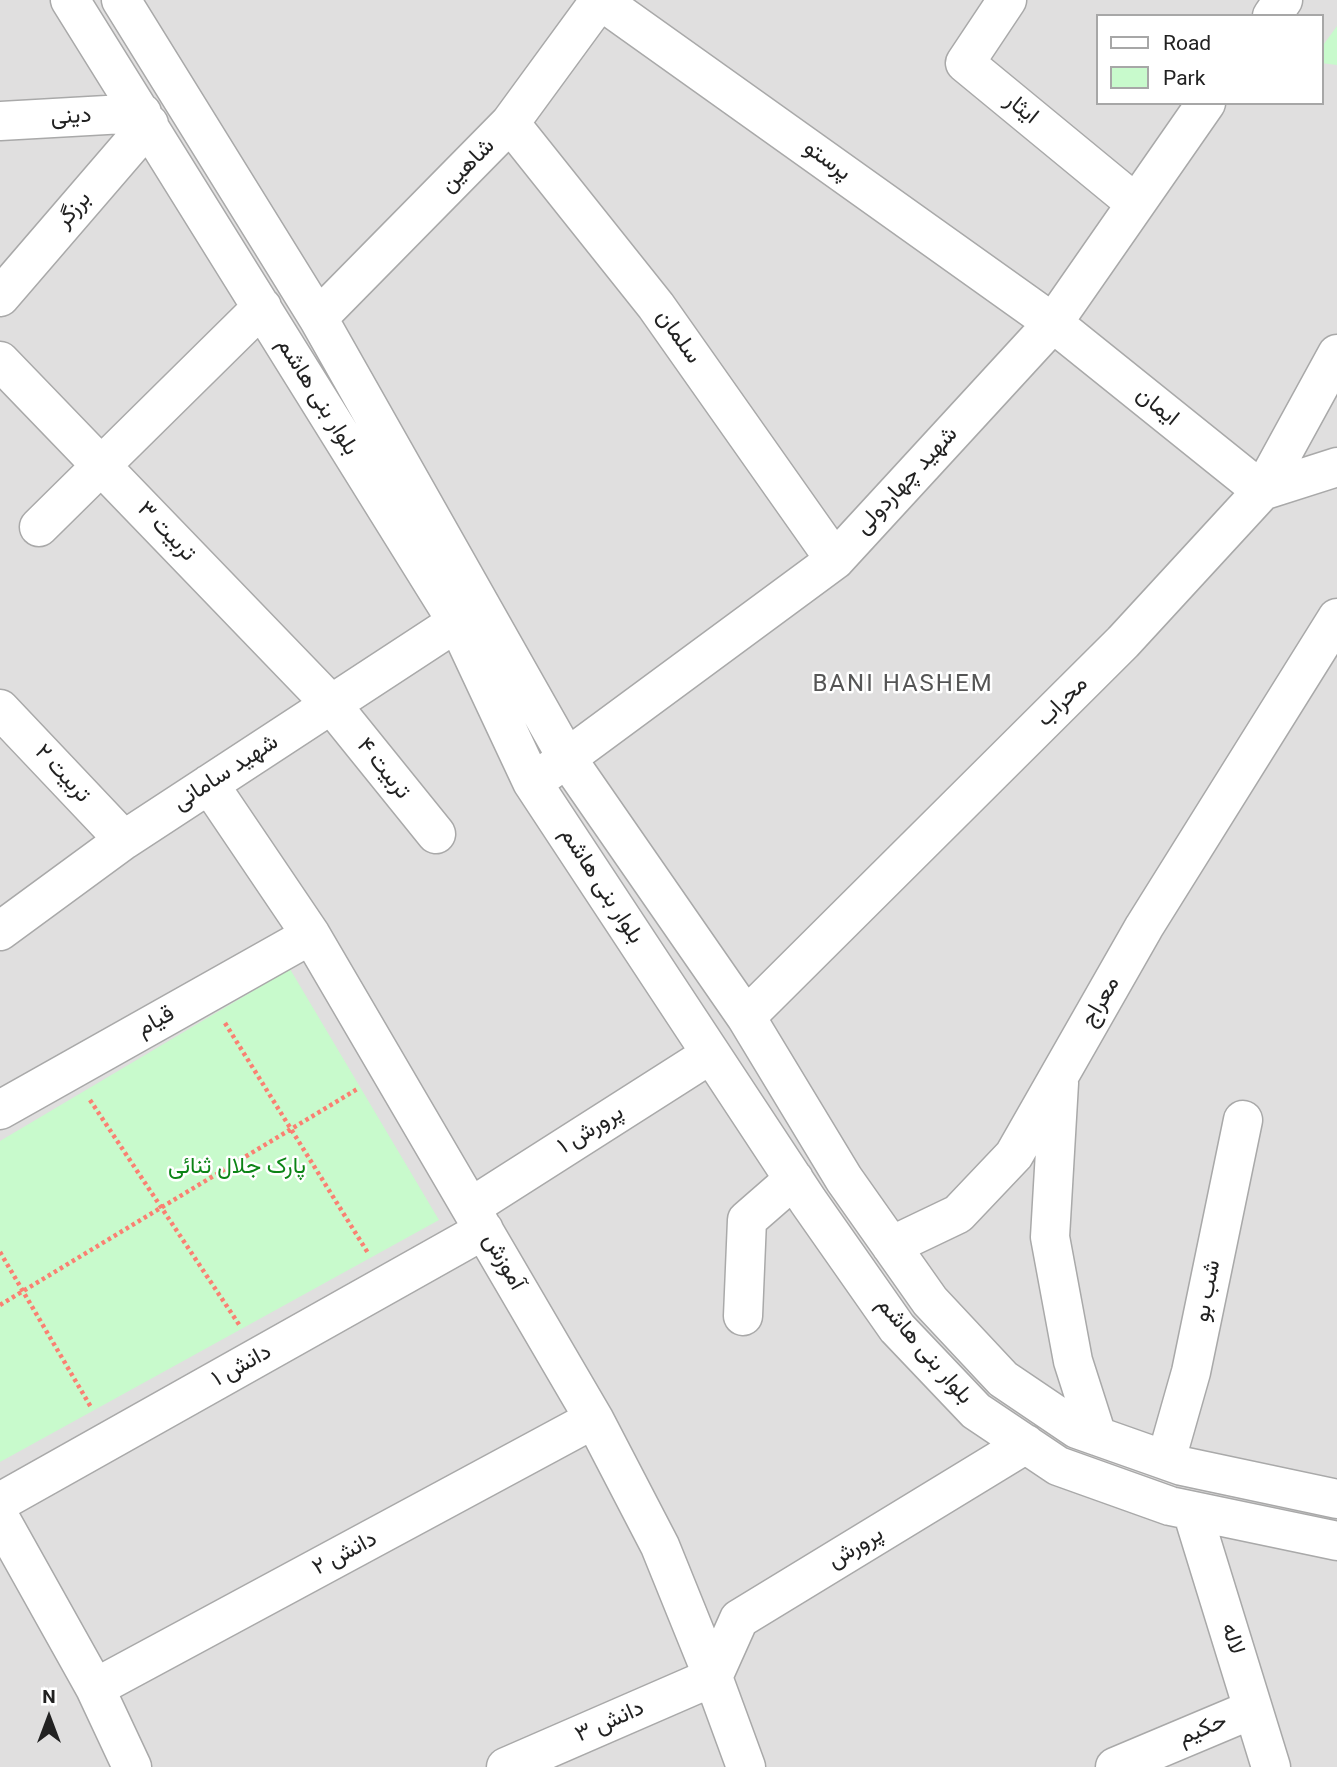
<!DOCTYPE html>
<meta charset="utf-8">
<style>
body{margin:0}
#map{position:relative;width:1337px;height:1767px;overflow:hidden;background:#f2efe9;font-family:Roboto,sans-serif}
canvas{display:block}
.legend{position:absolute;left:1096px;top:14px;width:228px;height:91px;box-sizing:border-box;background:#fff;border:2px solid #a7a7a7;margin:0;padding:9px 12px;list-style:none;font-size:21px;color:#222}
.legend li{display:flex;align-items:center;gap:14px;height:35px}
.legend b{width:35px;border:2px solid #a7a7a7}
.north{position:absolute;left:14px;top:1683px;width:70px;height:70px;-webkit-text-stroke:5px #fff;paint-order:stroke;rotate:0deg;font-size:19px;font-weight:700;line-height:28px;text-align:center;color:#222}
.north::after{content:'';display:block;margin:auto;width:24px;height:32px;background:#222;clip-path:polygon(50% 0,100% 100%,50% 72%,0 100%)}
</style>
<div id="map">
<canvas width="1337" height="1767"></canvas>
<ul class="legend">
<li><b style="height:9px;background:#fff"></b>Road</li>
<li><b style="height:19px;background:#c8facc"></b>Park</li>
</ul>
<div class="north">N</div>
</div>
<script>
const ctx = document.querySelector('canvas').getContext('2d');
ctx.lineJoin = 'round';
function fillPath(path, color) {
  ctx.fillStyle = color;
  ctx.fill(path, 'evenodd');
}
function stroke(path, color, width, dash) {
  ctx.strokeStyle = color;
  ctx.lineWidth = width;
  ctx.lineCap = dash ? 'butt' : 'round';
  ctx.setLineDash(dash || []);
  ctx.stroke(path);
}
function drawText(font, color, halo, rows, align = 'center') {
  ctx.font = font + ' Roboto,Vazirmatn,sans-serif';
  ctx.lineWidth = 5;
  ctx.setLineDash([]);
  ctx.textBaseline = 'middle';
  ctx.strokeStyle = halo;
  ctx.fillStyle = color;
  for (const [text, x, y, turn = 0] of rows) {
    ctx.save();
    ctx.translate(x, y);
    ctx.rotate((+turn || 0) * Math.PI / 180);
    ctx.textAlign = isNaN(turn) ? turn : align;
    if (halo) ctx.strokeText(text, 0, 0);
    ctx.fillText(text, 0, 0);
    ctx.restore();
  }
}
fillPath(new Path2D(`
 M0 0H1337V1767H0ZM1097 16H1321V103H1097Z`), '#e0dfdf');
fillPath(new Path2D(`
 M1337 26V65L1321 63V48Z
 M290 969 439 1220 0 1462V1141Z`), '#c8facc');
const minor = new Path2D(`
 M70 0 457 622 532 782 808 1201 897 1328 976 1411 1058 1466 1170 1506 1337 1541
 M121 0 318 318 568 760 746 1017 844 1179 930 1301 1003 1379 1077 1429 1182 1466 1337 1499
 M600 0 1053 323 1262 491 1337 467
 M1007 0 965 63 1135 203
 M1272 16 1283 0
 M0 121 142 113
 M510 123 656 306 835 560
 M0 297 149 124
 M318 318 510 123 600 0
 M0 361 331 704 436 834
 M39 527 262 307
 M0 709 124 840
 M545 774 835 560 1053 323 1206 103
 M209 784 311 935 594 1419 660 1546 713 1677 746 1767
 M0 931 124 840 457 622
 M746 1017 1123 642 1262 491 1337 354
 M1059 1083 1050 1237 1073 1361 1097 1436
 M0 1110 311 935
 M471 1207 711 1054
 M891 1246 958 1214 1014 1155 1144 927 1337 618
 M743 1316 747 1220 794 1179
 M1166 1460 1191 1372 1243 1120
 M0 1502 484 1230
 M1192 1511 1271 1767
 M0 1518 95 1688 132 1767
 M95 1688 594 1419
 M506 1767 713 1677 739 1619 1026 1444
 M1115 1767 1253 1709`);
stroke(minor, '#a9a9a9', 41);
stroke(new Path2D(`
 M225 1023 368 1253
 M90 1100 240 1326
 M0 1252 92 1409
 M0 1305 359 1088`), '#fa8072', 4.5, [3.5, 3.5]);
stroke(minor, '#fff', 38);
drawText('23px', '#222', '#fff', [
 ["ایثار",1021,109,39],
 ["دینی",71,117,-3],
 ["پرستو",827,161,36],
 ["شاهین",468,166,-45],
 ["برزگر",74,210,-49],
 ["سلمان",678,337,55],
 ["بلوار بنی هاشم",317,397,58],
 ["ایمان",1157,407,39],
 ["شهید چهاردولی",907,481,-47],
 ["تربیت ۳",166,532,46],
 ["محراب",1063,702,-45],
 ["تربیت ۴",383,769,51],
 ["شهید سامانی",226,773,-33],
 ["تربیت ۲",62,774,47],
 ["بلوار بنی هاشم",601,886,57],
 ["معراج",1101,1002,-60],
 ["قیام",156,1022,-29],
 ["پرورش ۱",591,1130,-32],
 ["آموزش",503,1262,60],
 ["شب بو",1208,1291,-79],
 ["بلوار بنی هاشم",924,1351,49],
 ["دانش ۱",242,1366,-29],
 ["پرورش",856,1548,-31],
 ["دانش ۲",345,1554,-28],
 ["لاله",1232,1639,73],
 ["دانش ۳",610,1722,-24],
 ["حکیم",1203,1730,-23]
]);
drawText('23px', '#0c8416', '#fff', [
 ["پارک جلال ثنائی",237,1167]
]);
ctx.letterSpacing = '2px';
drawText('24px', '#555', '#fff', [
 ["BANI HASHEM",903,685]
]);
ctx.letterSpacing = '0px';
</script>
